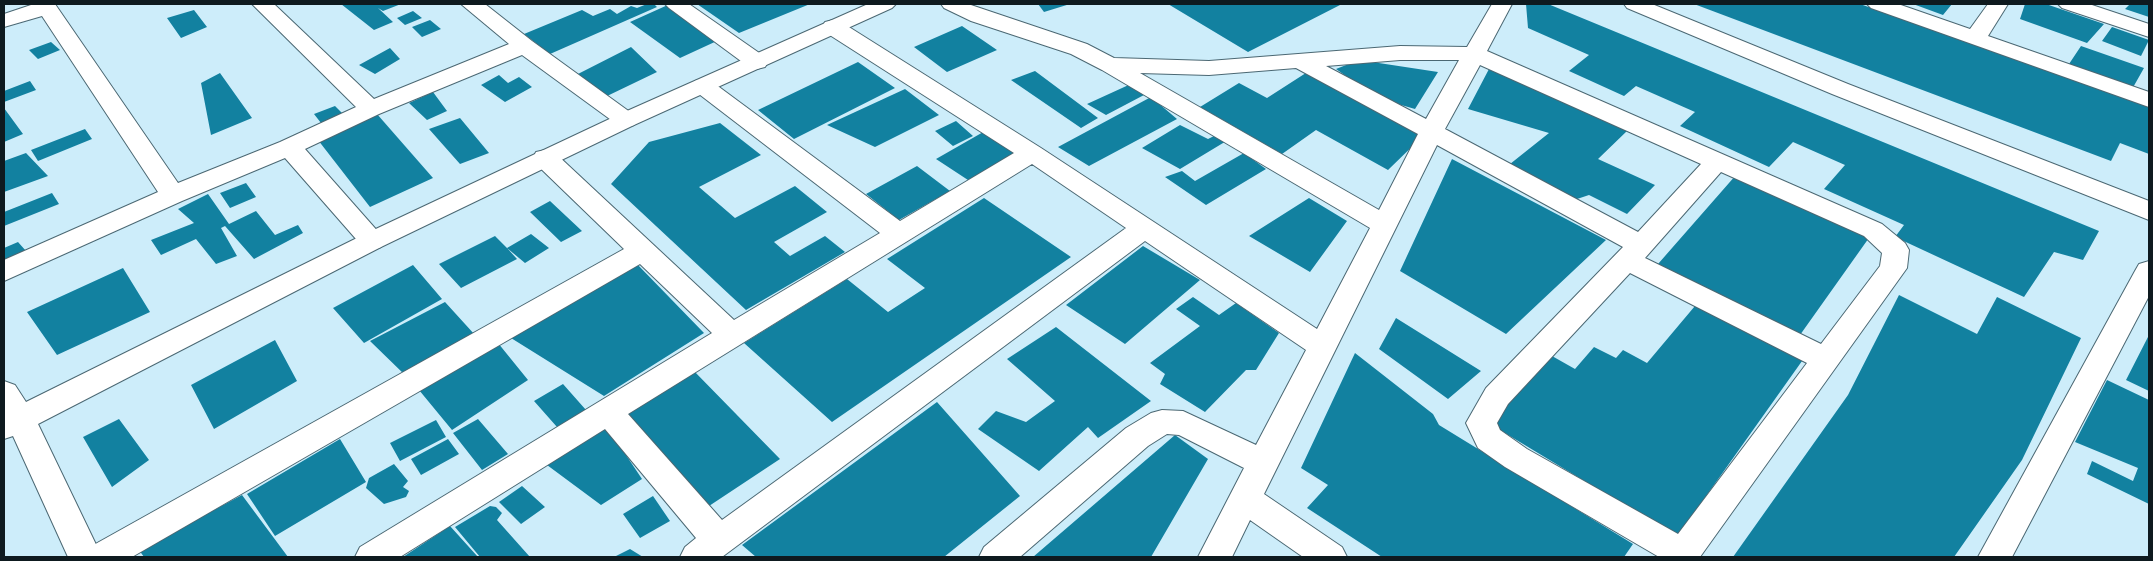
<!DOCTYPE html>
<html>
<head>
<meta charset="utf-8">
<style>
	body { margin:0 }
	#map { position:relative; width:2153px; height:561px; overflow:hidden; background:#cdedfa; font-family:"Open Sans",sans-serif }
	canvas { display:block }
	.frame { position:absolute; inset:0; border:5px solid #0e1a1f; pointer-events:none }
</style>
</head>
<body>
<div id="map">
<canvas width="2153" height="561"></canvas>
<div class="frame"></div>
</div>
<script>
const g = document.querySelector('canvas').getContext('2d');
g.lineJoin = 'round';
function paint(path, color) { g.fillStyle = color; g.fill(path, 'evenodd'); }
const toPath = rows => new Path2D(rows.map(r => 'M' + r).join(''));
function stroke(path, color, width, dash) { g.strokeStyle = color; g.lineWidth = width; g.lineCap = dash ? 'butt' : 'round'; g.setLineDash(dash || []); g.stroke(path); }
const building = toPath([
	[341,4,401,4,383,11,378,8,393,22,374,30],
	[647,4,654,4,657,7,550,54,524,34,582,10,593,16,610,9,617,14,631,6,637,8],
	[670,4,719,40,680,58,630,22],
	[697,4,810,4,739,33],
	[1038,4,1070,4,1044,12],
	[1168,4,1342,4,1248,52],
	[1526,4,1548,4,2099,231,2083,260,2054,252,2024,297,1895,237,1904,225,1824,189,1845,165,1793,142,1769,167,1680,126,1695,112,1636,86,1624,96,1569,71,1589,55,1528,28],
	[1694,4,1860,4,2149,106,2149,154,2120,143,2111,161],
	[1913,4,1952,4,1943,15],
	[2025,4,2046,4,2104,24,2087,43,2020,19],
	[2130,4,2149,5,2149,17,2125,9],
	[194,10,207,27,181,38,167,18],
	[413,11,422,18,405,25,397,18],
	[430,20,441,29,422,37,412,27],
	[962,26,997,50,947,72,914,47],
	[2112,27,2149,40,2141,56,2102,41],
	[51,42,60,50,38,59,29,50],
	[2081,46,2144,68,2131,91,2067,67],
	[631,47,657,72,605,97,574,76],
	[390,48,400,59,375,74,359,65],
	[1359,60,1438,72,1415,109,1377,98,1336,69],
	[858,62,895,88,794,139,758,110],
	[1489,69,1627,131,1598,159,1655,185,1627,214,1589,195,1568,202,1505,168,1549,133,1468,109],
	[1035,71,1098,118,1081,128,1011,80],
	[1309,71,1424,135,1388,170,1316,130,1282,154,1200,107,1239,83,1267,98],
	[220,73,252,118,211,135,201,83],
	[499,75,508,83,519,77,532,87,505,102,481,85],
	[30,81,36,90,4,102,4,91],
	[1133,83,1144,95,1106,115,1087,104],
	[905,89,939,115,875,147,827,125],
	[433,92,447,111,427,120,409,103],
	[1151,97,1177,119,1089,166,1058,147],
	[335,106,343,114,321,123,314,114],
	[4,108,23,134,4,142],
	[377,114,433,178,370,207,318,140],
	[460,118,489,153,460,164,429,129],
	[956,121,973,136,953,146,935,131],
	[720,123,761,155,699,187,735,218,795,186,827,212,774,242,790,256,825,236,845,252,746,310,611,184,649,142],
	[1180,125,1208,139,1218,134,1228,140,1180,169,1142,148],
	[85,129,92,139,38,161,31,150],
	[985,131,1017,155,968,180,936,159],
	[26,153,48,176,4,192,4,161],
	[1244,153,1266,169,1206,205,1165,177,1182,171,1195,181],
	[1452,159,1606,240,1506,334,1400,271],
	[917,166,950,191,899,220,866,194],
	[1736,175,1871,235,1800,335,1658,264],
	[246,183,256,197,230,208,220,193],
	[52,193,59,204,4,226,4,212],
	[208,194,229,224,256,211,275,235,298,225,303,233,254,259,225,226,221,228,237,256,216,264,196,239,161,255,151,240,194,223,178,209],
	[984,198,1071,257,832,422,744,343,847,279,888,312,925,288,887,259],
	[1309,198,1347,221,1310,272,1249,236],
	[550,201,582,231,561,242,530,212],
	[531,234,549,248,525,263,507,248,517,259,461,288,439,264,495,236,507,248],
	[18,242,26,251,4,262,4,248],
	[1143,246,1200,280,1125,344,1066,305],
	[636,263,704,333,604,396,511,338],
	[413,265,442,299,364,343,333,308],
	[123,268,150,312,57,355,27,312],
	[1899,295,1977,334,1997,297,2081,338,2022,460,1954,557,1733,557,1848,395],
	[1193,297,1219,315,1236,303,1279,333,1256,370,1246,370,1205,412,1160,384,1165,374,1150,363,1200,326,1176,309],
	[1700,300,1807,354,1677,537,1490,424,1552,356,1575,369,1594,347,1616,358,1623,350,1647,363],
	[445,302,475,335,406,376,370,341],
	[1396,318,1481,371,1448,399,1379,349],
	[1056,327,1151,401,1098,438,1088,427,1039,471,978,429,996,411,1026,422,1055,401,1007,359],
	[2149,335,2149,391,2126,380],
	[275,340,297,381,214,429,191,385],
	[498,343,528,380,452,430,419,390],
	[1355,353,1433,414,1439,425,1633,544,1624,557,1382,557,1307,508,1328,485,1301,468],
	[693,370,780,459,706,508,621,413],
	[2107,380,2149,400,2149,504,2087,474,2092,461,2133,481,2138,468,2075,442],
	[563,384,586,410,557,427,534,401],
	[937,402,1020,496,944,557,756,557,742,545],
	[119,419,149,460,112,487,83,437],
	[478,419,508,454,482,470,453,433],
	[436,420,446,437,400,461,390,443],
	[606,425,642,479,601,505,547,465],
	[1175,435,1208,459,1151,557,1033,557],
	[340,439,366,482,275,536,247,494],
	[448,439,459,454,421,475,411,459],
	[394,464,408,481,403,487,409,491,406,497,384,504,366,488,369,478],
	[522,486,545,507,521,524,499,502],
	[242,495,288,557,144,557,139,550],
	[653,496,670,521,640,538,623,514],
	[490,506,496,507,502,513,497,520,530,557,480,557,455,527],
	[450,526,478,557,403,557],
	[630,549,643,557,614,557]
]);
const minor = toPath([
	[34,4,55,4,178,183,280,142,356,107,252,4,274,4,374,99,509,44,461,4,485,4,532,41,634,115,638,120,634,125,626,127,618,125,522,55,379,114,305,149,381,235,385,241,381,247,372,250,363,247,285,158,182,201,4,281,4,260,158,192,42,16,4,27,4,14,34,4],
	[665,4,689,4,765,57,768,62,765,67,757,69,749,67,669,8,665,4],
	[941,4,968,4,1087,44,1114,58,1209,61,1400,46,1467,47,1492,4,1512,4,1487,51,1882,224,1905,243,1909,250,1907,268,1700,557,1659,557,1505,467,1478,448,1466,423,1486,388,1623,247,1437,145,1264,494,1342,547,1347,557,1303,557,1250,520,1232,557,1198,557,1244,468,1179,435,1167,434,1148,446,1020,557,979,557,984,547,1126,428,1151,413,1162,410,1183,411,1256,445,1306,350,1145,241,722,557,680,557,685,547,696,538,605,429,400,557,355,557,360,547,712,333,640,264,132,557,85,557,90,547,624,249,536,164,533,158,536,152,545,150,554,152,734,320,880,233,695,91,691,86,695,81,703,79,711,81,900,221,1014,153,825,32,822,27,825,22,833,20,841,22,1041,148,1317,329,1370,228,1102,70,1071,54,971,21,944,8,941,4],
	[1400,60,1459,60,1426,119,1326,66,1400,60],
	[1480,65,1701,164,1638,232,1445,129,1480,65],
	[1296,68,1418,134,1379,210,1140,73,1209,75,1296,68],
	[1032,164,1126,228,722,520,628,414,1032,164],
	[1721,172,1864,236,1882,253,1880,266,1821,344,1645,258,1721,172],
	[1630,273,1807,363,1678,534,1527,449,1500,430,1497,423,1508,404,1630,273],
	[1867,4,1898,4,1970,29,1988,4,2008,4,1988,36,2149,92,2149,107,1871,8,1867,4],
	[2058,4,2089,4,2149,24,2149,37,2062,8,2058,4],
	[2149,261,2149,296,2012,557,1978,557,2135,271,2139,264,2149,261]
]);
const tertiary = toPath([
	[868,4,896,4,892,8,634,125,381,247,38,424,102,557,68,557,13,436,4,439,4,381,15,385,26,402,363,235,618,115,868,4],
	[1624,4,1652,4,1848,84,2149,201,2149,220,1832,94,1627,8,1624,4]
]);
paint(building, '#1281a0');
stroke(minor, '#4b6873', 2);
stroke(tertiary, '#4b6873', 2);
paint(minor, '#fff');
paint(tertiary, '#fff');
</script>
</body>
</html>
